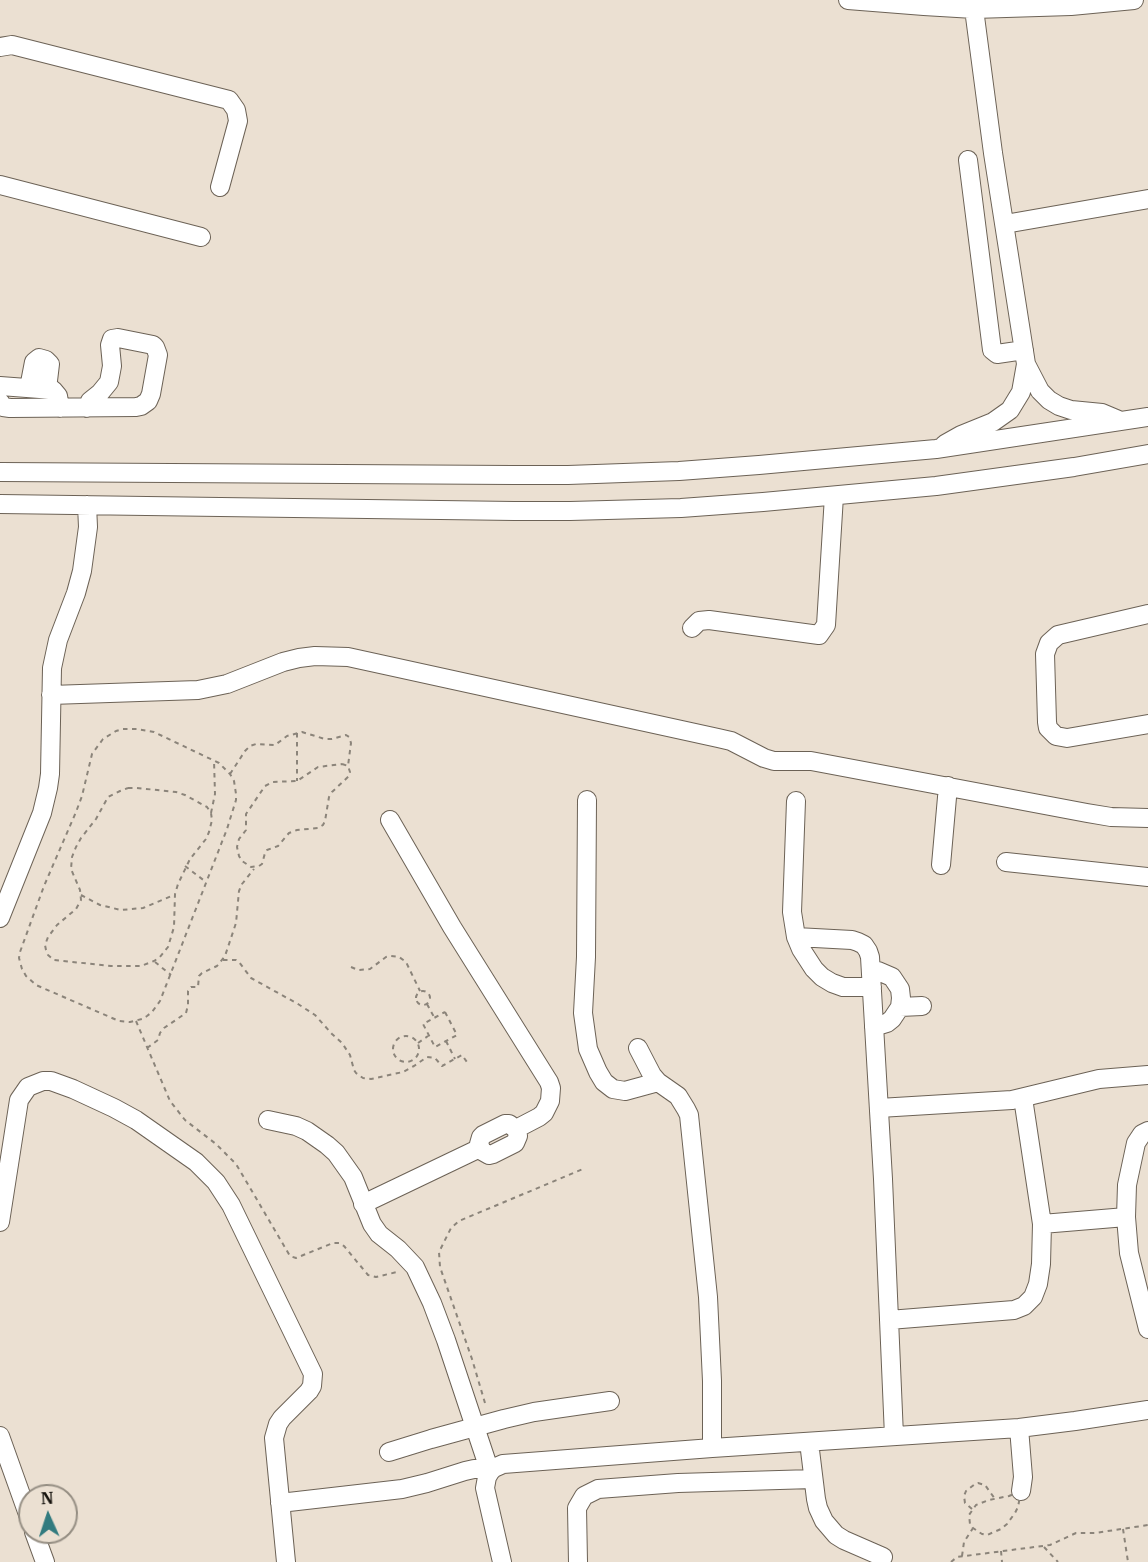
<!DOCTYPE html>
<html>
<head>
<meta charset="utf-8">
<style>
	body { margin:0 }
	#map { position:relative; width:1148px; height:1562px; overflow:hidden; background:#ebe0d2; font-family:"IBM Plex Serif",serif }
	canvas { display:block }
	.north { position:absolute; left:18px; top:1484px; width:60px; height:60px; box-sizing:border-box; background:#ebe0d2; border:2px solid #958e83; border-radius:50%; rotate:357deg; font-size:16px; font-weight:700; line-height:24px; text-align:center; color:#15120d }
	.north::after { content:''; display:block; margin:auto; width:21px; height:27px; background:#327b7f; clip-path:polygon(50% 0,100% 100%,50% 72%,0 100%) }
</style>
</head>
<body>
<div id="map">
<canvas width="1148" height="1562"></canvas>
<div class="north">N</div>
</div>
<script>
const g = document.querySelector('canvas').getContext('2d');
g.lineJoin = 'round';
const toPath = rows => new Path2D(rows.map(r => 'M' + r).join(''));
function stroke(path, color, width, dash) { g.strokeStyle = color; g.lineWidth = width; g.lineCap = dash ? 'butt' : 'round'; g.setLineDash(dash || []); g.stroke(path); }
const path = toPath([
	[123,729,137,729,154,732,219,763,230,774,234,781,236,794,236,800,227,829,160,1001,152,1012,147,1016,142,1019,130,1022,119,1021,36,985,26,976,22,969,19,958,20,952,44,886,76,812,82,796,92,754,103,739,116,731,123,729],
	[297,733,297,781],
	[342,764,348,766,350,772,349,776,332,792,329,797,325,821,323,825,318,828,297,830,289,833,278,846,267,850,265,853,262,864,259,866,251,867,242,861,239,856,237,847,239,839,246,830,246,814,265,786,273,782,297,781,318,767,342,764],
	[230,774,245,751,250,746,256,744,275,745,287,736,302,732,325,739,332,739,346,735,349,737,351,743,348,766],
	[128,788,137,788,176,792,185,795,207,807,211,813,212,820,209,832,206,839,190,859,178,884,175,894,174,927,168,947,160,957,154,961,141,966,111,966,54,960,48,955,46,950,45,945,48,937,57,925,76,909,81,900,80,890,71,869,72,857,76,847,81,838,96,819,108,797,120,791,128,788],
	[211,813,215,794,214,760],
	[185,866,206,882],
	[81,895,100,905,121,910,143,908,174,895],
	[223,960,236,960,239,962,251,978,298,1004,315,1015,332,1034,342,1043,350,1055,354,1070,356,1073,363,1078,371,1079,403,1072,414,1066,427,1057,435,1058,442,1066,462,1055,469,1065],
	[155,962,171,975],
	[351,967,358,970,370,969,386,957,391,956,399,957,406,962,420,991],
	'416 998a7 7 0 1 1 14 0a7 7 0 1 1-14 0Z',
	[427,1004,434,1017],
	[445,1012,457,1035,435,1047,423,1024,445,1012],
	[136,1021,170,1101,185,1120,216,1144,236,1164,290,1256,296,1258,333,1243,339,1243,344,1246,368,1275,376,1277,397,1272],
	'393 1049a13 13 0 1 1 26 0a13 13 0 1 1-26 0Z',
	[446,1041,455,1059],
	[418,1043,428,1036],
	[147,1048,158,1040,160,1033,164,1028,186,1013,188,1005,188,991,191,987,198,987,199,976,202,973,217,966,225,956,236,923,239,891,242,884,254,869],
	[485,1403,472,1359,440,1267,439,1252,451,1228,459,1221,583,1169],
	[1021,1491,1018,1507,1015,1513,1007,1524,1001,1529,987,1535,982,1534,973,1528,970,1524,969,1515,976,1505,989,1500,1009,1496,1021,1491],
	[972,1509,965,1503,964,1496,966,1491,975,1484,978,1483,985,1485,995,1499],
	[1123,1529,1128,1562],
	[1044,1547,1058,1562],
	[1001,1551,1002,1562],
	[962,1556,964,1542,973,1528],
	[951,1562,957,1557,1050,1545,1076,1533,1095,1533,1148,1525]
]);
const minor = toPath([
	[848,0,924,6,974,9,1071,6,1134,0],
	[0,47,12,45,229,100,236,110,238,121,220,187],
	[968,160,992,350,997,354,1024,350],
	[0,185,201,237],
	[1005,224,1148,199],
	[1026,364,1040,391,1049,400,1059,406,1071,410,1102,413,1121,421],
	[0,386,53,390,58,396,60,408],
	[29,388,34,362,39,358,46,360,50,364,47,389],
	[0,402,3,407,10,408,136,407,141,406,148,401,151,394,158,355,155,347,153,345,118,338,112,339,110,345,112,366,109,382,100,393,90,401,87,408],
	[945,444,961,435,993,422,1010,410,1021,392,1026,364,993,153,974,9],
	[0,472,513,475,568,475,679,471,759,465,936,449,1148,417],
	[0,504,514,511,570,511,681,508,763,502,936,486,1074,467,1148,454],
	[1148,614,1058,635,1049,643,1045,654,1047,722,1048,728,1056,736,1067,738,1148,724],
	[692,628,699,621,709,620,819,635,826,625,834,496],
	[51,695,198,690,227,684,283,662,299,658,315,656,348,657,718,738,731,741,764,758,774,761,811,761,827,764,1087,813,1111,817,1148,818],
	[587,800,586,957,583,1013,588,1049,598,1072,604,1082,613,1089,625,1091,658,1082],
	[796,801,792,912,796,937,801,949,814,969,822,977,832,983,843,987,872,987],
	[390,820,452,927,549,1082,551,1088,550,1101,544,1113,539,1117,516,1129],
	[1006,862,1148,877],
	[941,865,948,786],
	[0,918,42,813,48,788,50,774,52,668,58,640,76,593,82,571,88,527,87,505],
	[796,937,852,940,858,942,864,945,868,951,870,957,883,1179,894,1436],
	[871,971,878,971,892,977,900,989,901,998,900,1007,892,1019,887,1023,874,1027],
	[900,1007,922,1006],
	[638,1048,652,1075,658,1082,678,1096,686,1109,689,1115,708,1297,712,1381,712,1448],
	[879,1108,1012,1100,1099,1079,1148,1075],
	[268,1120,296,1126,307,1131,327,1145,336,1153,353,1177,372,1224,379,1234,398,1249,415,1267,432,1303,446,1340,490,1472],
	[505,1124,509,1124,516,1129,518,1136,515,1143,493,1154,489,1155,482,1151,479,1144,481,1137,483,1135,505,1124],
	[1148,1131,1142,1134,1136,1143,1127,1185,1126,1217,1129,1253,1148,1329],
	[363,1204,480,1148],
	[0,1222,19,1100,28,1087,43,1081,51,1081,73,1089,114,1108,136,1120,196,1162,216,1182,231,1205,313,1374,312,1386,309,1391,282,1418,278,1424,274,1438,286,1562],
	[1042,1224,1126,1217],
	[889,1320,1014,1310,1024,1306,1033,1297,1038,1284,1041,1264,1042,1224,1023,1098],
	[1019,1428,1023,1477,1021,1491],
	[0,1436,30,1520],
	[809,1442,816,1499,818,1508,824,1521,836,1535,844,1540,883,1557],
	[389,1452,431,1439,504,1419,534,1412,610,1401],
	[280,1503,402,1489,427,1483,465,1471,474,1469,483,1469,490,1472],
	[34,1532,45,1562],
	[502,1562,485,1488,487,1477,490,1472,494,1468,503,1464,712,1448,1019,1428,1075,1421,1148,1410],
	[578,1562,577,1508,584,1496,598,1489,678,1483,813,1479]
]);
stroke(minor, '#6c6256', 20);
stroke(path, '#8b847a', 2, [4.5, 4.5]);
stroke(minor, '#fff', 18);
</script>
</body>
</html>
